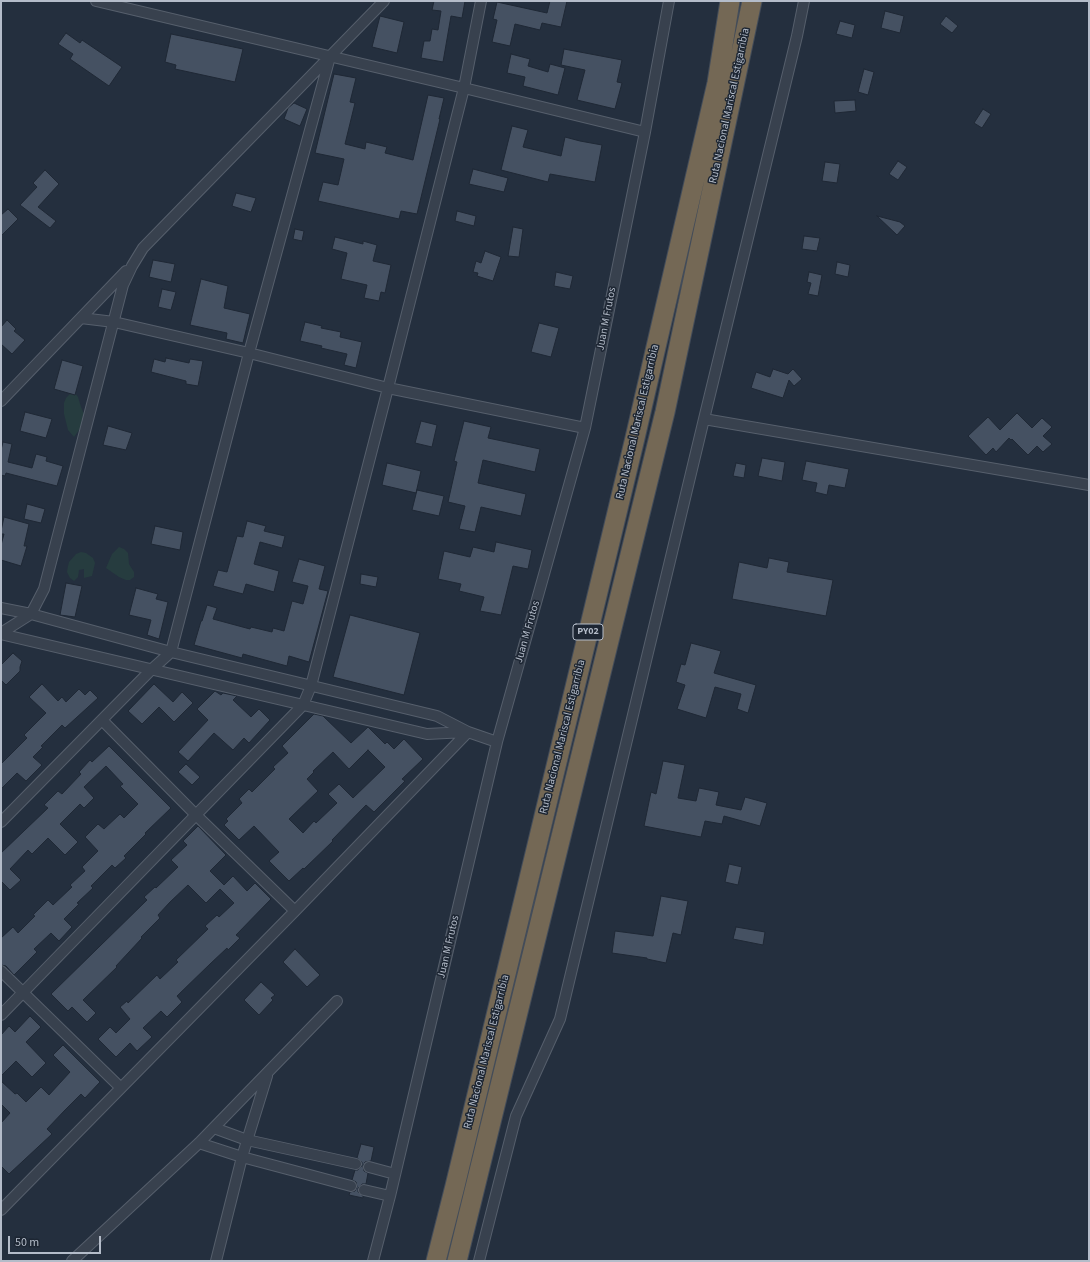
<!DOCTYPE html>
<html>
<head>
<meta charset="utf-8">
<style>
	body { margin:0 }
	#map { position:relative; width:1090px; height:1262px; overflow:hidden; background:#242f3e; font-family:"Source Sans 3",sans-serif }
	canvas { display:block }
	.frame { position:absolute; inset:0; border:2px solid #b4bcc9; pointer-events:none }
	.scale { position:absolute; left:8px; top:1236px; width:93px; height:18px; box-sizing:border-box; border:2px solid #b4bcc9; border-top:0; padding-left:5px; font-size:12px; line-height:14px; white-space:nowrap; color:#b4bcc9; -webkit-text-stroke:3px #1d2633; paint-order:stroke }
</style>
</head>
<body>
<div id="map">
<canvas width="1090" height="1262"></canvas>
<div class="frame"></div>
<div class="scale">50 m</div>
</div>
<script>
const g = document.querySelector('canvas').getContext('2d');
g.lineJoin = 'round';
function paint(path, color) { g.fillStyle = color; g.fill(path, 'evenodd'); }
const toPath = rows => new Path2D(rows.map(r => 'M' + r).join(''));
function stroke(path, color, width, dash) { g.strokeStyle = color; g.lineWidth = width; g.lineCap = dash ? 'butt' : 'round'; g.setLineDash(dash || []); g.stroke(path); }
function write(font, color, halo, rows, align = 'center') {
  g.font = font + ' "Source Sans 3",sans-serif'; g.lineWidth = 3; g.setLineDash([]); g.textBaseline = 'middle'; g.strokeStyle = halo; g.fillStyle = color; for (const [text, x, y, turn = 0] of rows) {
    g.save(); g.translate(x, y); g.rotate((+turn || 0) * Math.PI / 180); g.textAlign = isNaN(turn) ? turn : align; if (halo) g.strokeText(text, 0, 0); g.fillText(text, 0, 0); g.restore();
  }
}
const green = toPath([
	[75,393,78,397,81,407,85,416,82,426,74,437,68,430,64,414,64,403,66,398,70,394],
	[119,547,124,549,128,553,129,564,134,572,134,577,130,580,126,580,119,577,106,568,112,554],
	[81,552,86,553,93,558,95,563,92,576,84,578,84,569,79,570,78,577,74,581,70,578,67,572,68,566,69,562,76,554]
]);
const building = toPath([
	[434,1,465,1,462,18,451,16,443,62,421,58,424,41,430,41,432,29,438,30,441,11,432,10,434,1],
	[550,1,567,1,561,27,542,23,540,30,515,24,510,46,492,42,497,20,493,19,497,2,547,13,550,1],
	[885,11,904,16,900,33,881,28,885,11],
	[380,16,404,22,397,53,372,47,380,16],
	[946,16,958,26,952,33,940,24,946,16],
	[840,21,855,25,852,38,836,34,840,21],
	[66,33,80,43,82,40,122,67,109,86,70,59,73,54,58,44,66,33],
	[171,34,243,49,235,82,175,69,176,65,165,62,171,34],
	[564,49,622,60,617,82,622,83,615,109,577,100,585,70,561,65,564,49],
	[511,54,530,59,528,66,548,72,550,64,565,68,558,95,523,86,525,77,507,73,511,54],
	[864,69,874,72,868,95,858,92,864,69],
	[334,74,356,78,350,102,355,103,345,144,365,149,366,142,387,147,385,153,413,160,428,95,444,98,439,119,440,119,417,214,401,211,399,219,318,201,323,182,338,185,344,159,315,153,334,74],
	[855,100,856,111,835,113,834,101,855,100],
	[294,103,307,109,300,126,284,119,288,108,294,103],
	[983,109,991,114,982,128,974,123,983,109],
	[512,126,528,130,523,147,561,156,565,137,580,141,602,145,595,182,550,174,548,182,501,170,512,126],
	[898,161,907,167,898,180,889,174,898,161],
	[825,162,840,164,837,183,822,181,825,162],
	[473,169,508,178,504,192,469,184,473,169],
	[45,170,59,184,38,207,56,221,50,228,20,205,37,187,33,183,45,170],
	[236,193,256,198,251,212,232,206,236,193],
	[8,209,18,219,1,236,1,215,8,209],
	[457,211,476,216,474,226,455,221,457,211],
	[877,216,900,222,905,226,897,235,877,216],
	[513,227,523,229,519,257,508,256,513,227],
	[295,229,304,231,302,241,293,239,295,229],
	[804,236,820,238,817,251,802,249,804,236],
	[335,237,363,244,363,241,377,245,373,261,391,265,385,293,381,292,379,301,364,298,367,285,341,279,347,253,332,249,335,237],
	[485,251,501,257,493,281,477,276,478,273,473,272,476,261,481,263,485,251],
	[153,260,175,264,171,282,149,277,153,260],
	[837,262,850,265,848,277,835,274,837,262],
	[556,272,573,276,570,289,554,286,556,272],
	[809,272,822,275,818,296,808,294,811,283,807,282,809,272],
	[201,279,228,286,224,308,250,314,243,343,226,339,227,333,190,325,201,279],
	[162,289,176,292,171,310,158,307,162,289],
	[7,320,16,329,14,331,25,340,12,354,1,344,1,327,7,320],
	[305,322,322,326,321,328,341,332,340,337,362,342,356,368,344,365,347,354,321,348,322,346,300,341,305,322],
	[539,323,559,328,551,357,531,352,539,323],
	[166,358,189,363,190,359,203,361,198,386,186,384,186,381,151,372,154,359,165,362,166,358],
	[62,360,83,366,75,395,54,389,62,360],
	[773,369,788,374,793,369,802,379,794,386,789,380,783,398,751,388,756,372,770,377,773,369],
	[25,412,52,419,46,438,20,431,25,412],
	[1017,413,1032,428,1042,418,1052,427,1043,436,1052,444,1043,452,1037,446,1028,455,1012,439,1011,440,1009,438,996,452,993,448,986,455,968,436,988,417,1000,430,1017,413],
	[421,421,437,425,432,447,415,443,421,421],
	[464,421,491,427,488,438,540,449,535,472,483,460,478,483,526,494,521,516,481,507,475,532,459,529,465,506,448,502,457,462,454,461,464,421],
	[108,426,132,433,126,450,103,445,108,426],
	[3,442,12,444,8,462,32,468,36,454,47,457,46,461,63,466,57,486,6,473,5,476,1,475,1,450,3,442],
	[762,458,785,462,782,481,758,476,762,458],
	[806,461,849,469,845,488,829,485,827,495,815,492,817,483,802,480,806,461],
	[387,463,421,471,416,493,382,485,387,463],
	[736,463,746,465,744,478,733,476,736,463],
	[417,490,444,496,439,516,412,510,417,490],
	[27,504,45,509,41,523,24,519,27,504],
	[4,517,29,524,24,546,27,546,21,566,1,560,1,545,4,534,1,534,1,531,4,517],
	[247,521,266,526,264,531,285,536,282,548,260,542,254,564,279,571,274,592,246,584,243,594,213,586,218,570,227,572,237,536,243,537,247,521],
	[155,526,183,532,180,550,151,544,155,526],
	[496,542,532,550,528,569,513,566,501,615,480,611,484,597,459,591,461,584,438,579,444,551,470,557,473,547,494,552,496,542],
	[769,558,789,562,787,572,833,580,826,616,732,599,739,562,767,568,769,558],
	[299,559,325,566,319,589,328,591,309,662,289,656,287,666,243,654,242,658,194,645,201,621,202,621,207,605,217,608,213,619,250,629,251,627,272,632,273,628,284,631,292,601,303,604,308,586,292,582,299,559],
	[361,574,378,577,376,587,360,584,361,574],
	[66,583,82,586,75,617,60,615,66,583],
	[136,588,158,594,156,599,168,602,159,639,147,635,151,620,129,615,136,588],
	[350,615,420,633,404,695,333,677,350,615],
	[691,643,721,651,714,673,756,685,748,713,737,709,741,694,715,687,706,718,677,709,685,685,676,682,681,664,685,665,691,643],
	[13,653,22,661,20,667,20,671,6,685,1,680,1,665,13,653],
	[42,684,58,701,62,697,66,702,79,689,85,695,90,690,98,698,65,728,62,725,41,746,43,747,33,757,42,765,26,781,17,773,1,789,1,764,27,738,24,735,46,713,29,697,42,684],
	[154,684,173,702,182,692,193,703,174,722,159,707,142,724,128,711,154,684],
	[215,691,221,695,223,693,237,696,233,700,251,717,259,709,270,720,249,743,244,738,233,750,214,733,188,761,178,752,208,720,197,709,215,691],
	[314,714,323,716,351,743,368,727,385,744,387,742,394,749,404,739,423,759,402,779,405,781,374,812,366,805,332,840,333,841,304,869,303,868,289,881,269,861,279,852,254,826,239,840,224,825,228,821,226,819,242,803,239,799,249,789,252,792,275,769,273,767,288,753,282,746,314,714],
	[368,750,385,767,353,798,339,784,328,794,337,803,316,823,314,821,303,833,289,819,318,791,307,779,314,772,313,771,333,752,349,769,368,750],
	[109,746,171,808,145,833,146,834,124,856,126,858,115,868,112,865,91,886,93,888,77,903,79,904,64,919,72,927,59,941,51,933,34,949,37,952,14,975,6,966,1,965,1,938,13,927,18,933,35,916,33,915,48,900,53,905,72,887,70,885,85,871,82,867,98,851,85,837,98,824,104,829,120,814,124,818,138,804,120,786,123,784,106,766,84,787,94,798,84,808,80,804,60,824,78,842,65,855,48,838,32,854,28,850,10,869,21,880,10,890,1,881,1,853,48,808,44,805,58,791,62,794,81,774,79,772,90,760,92,762,109,746],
	[663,761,685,765,678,798,696,801,699,788,719,792,716,805,741,810,745,797,767,803,760,826,724,816,722,824,705,821,701,837,644,826,651,792,656,794,663,761],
	[186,764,200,777,192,785,178,772,186,764],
	[198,826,226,855,210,871,224,885,233,876,247,891,255,883,271,899,236,935,240,938,228,950,227,948,210,964,177,996,182,1002,167,1017,161,1011,143,1028,152,1037,137,1051,130,1043,116,1057,98,1039,110,1027,116,1033,130,1019,120,1007,127,1001,128,1003,157,975,160,979,178,962,176,960,208,929,205,926,217,915,219,917,234,903,220,889,206,903,188,885,170,902,158,915,160,918,141,937,142,938,116,966,117,967,83,1000,96,1013,87,1022,72,1007,68,1011,51,994,147,900,144,897,155,887,156,888,178,867,171,860,187,845,183,841,198,826],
	[729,864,742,867,738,885,725,882,729,864],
	[661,896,688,901,681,935,673,933,666,963,647,959,647,958,612,953,615,931,653,936,661,896],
	[736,927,765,932,763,945,733,939,736,927],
	[295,949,320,975,307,987,283,962,295,949],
	[261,982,275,995,271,998,273,1000,259,1015,244,1000,261,982],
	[30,1016,41,1027,26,1042,46,1063,32,1077,16,1061,1,1076,1,1035,9,1026,15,1032,30,1016],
	[63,1045,100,1082,85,1098,81,1094,65,1110,47,1129,52,1134,9,1174,1,1166,1,1123,10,1113,1,1104,1,1081,15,1094,17,1093,26,1102,41,1087,49,1095,70,1072,53,1055,63,1045],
	[361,1144,374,1147,371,1161,365,1162,363,1166,364,1171,368,1173,366,1184,362,1184,358,1188,358,1192,363,1196,363,1198,349,1195,350,1192,355,1191,357,1187,356,1182,352,1180,355,1170,358,1170,362,1166,362,1162,357,1158,361,1144]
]);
const street = toPath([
	[96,1,464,88,645,132],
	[81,318,114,322,249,353,388,388,585,428],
	[1,401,126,271],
	[704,419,1089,485],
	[1,608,31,614,171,652,437,716,468,732,497,742],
	[1,633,31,614,44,589,123,285,132,266,143,248,384,1],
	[1,634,427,734,466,732],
	[102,720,196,815,295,911],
	[1,822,151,670,171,652,249,353,330,57],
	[1,971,121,1088],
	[1,1015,303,705,311,686,388,388,464,88,481,1],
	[214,1128,247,1140,356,1164],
	[199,1143,242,1157,351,1186],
	[369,1167,395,1174],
	[364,1190,390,1196],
	[1,1210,295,911,468,732],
	[72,1261,199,1143,337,1001],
	[216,1261,242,1157,267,1076],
	[373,1261,390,1196,497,742,585,428,645,132,669,1],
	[479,1261,516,1116,560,1019,704,419,797,36,804,1]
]);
const highway = toPath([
	[436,1261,455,1186,635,438,717,83,730,1],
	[457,1261,665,412,752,1]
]);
const shields = [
	[588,632,30]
];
const shieldNames = [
	["PY02",588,632]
];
const streetNames = [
	["Ruta Nacional Mariscal Estigarribia",730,106,-78],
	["Juan M Frutos",607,319,-79],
	["Ruta Nacional Mariscal Estigarribia",638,422,-77],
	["Juan M Frutos",528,632,-74],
	["Ruta Nacional Mariscal Estigarribia",563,737,-76],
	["Juan M Frutos",449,947,-77],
	["Ruta Nacional Mariscal Estigarribia",487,1052,-76]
];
paint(green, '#263c3f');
paint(building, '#455162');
stroke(building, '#1f2835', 1);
stroke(street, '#565f6c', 12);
stroke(highway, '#434c59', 21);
stroke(street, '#38414e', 10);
stroke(highway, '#746855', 19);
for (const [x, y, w] of shields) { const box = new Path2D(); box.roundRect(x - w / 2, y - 8, w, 16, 3); g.fillStyle = '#1d2633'; g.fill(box); stroke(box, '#b4bcc9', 1); }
write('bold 10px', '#b4bcc9', null, shieldNames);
write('11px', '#b4bcc9', '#1d2633', streetNames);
</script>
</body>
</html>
